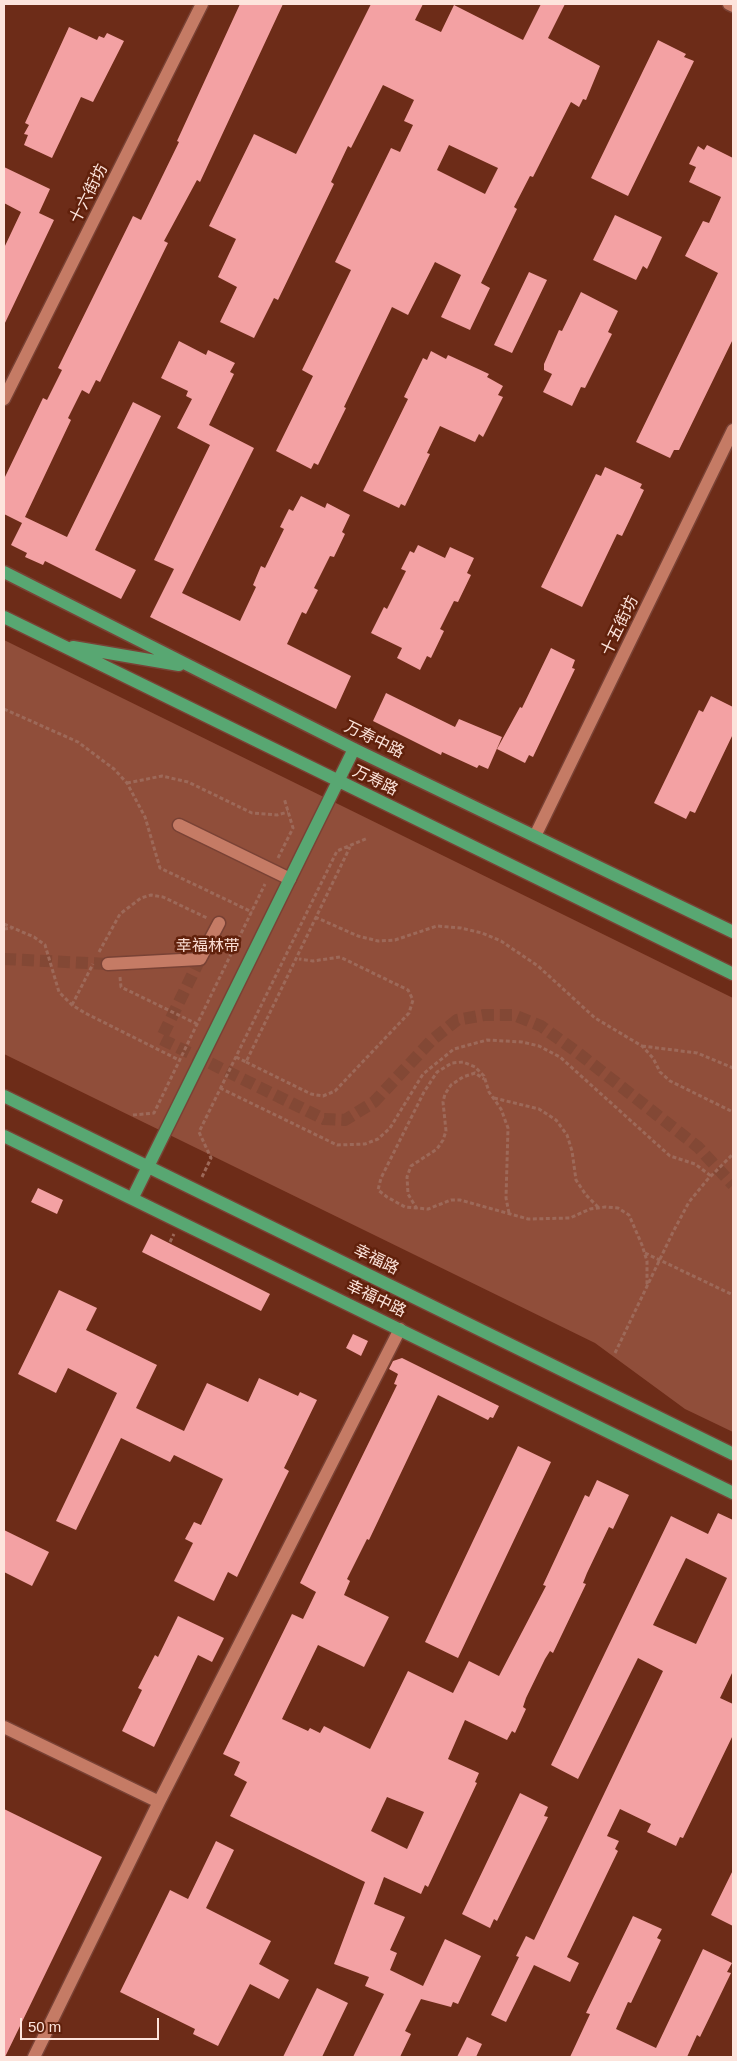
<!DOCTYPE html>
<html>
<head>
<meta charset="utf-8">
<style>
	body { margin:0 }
	#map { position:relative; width:737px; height:2061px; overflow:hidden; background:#6d2c18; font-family:Arial,sans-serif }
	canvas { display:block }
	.frame { position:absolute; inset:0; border:5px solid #fde4dc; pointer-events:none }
	.scale { position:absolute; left:20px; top:2018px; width:139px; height:22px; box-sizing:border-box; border:2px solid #fde4dc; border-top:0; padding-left:6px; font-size:15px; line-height:18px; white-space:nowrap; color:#fde4dc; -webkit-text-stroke:4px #61210c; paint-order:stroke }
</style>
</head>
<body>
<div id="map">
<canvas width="737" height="2061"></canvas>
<div class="frame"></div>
<div class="scale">50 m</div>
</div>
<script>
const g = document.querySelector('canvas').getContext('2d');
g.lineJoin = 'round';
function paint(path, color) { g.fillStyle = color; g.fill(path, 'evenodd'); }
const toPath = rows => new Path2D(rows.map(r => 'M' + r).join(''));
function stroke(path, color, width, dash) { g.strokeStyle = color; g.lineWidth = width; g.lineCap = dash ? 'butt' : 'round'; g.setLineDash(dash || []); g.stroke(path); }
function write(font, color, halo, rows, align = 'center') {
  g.font = font + ' Arial,"Noto Sans SC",sans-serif'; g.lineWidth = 5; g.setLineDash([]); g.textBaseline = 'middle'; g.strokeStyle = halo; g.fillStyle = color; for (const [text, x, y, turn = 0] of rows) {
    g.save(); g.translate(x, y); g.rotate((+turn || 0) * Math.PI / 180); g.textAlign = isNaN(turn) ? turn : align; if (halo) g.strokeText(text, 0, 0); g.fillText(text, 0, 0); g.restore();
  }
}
const green = toPath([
	[4,640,733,998,733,1432,685,1409,595,1343,4,1054]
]);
const building = toPath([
	[240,4,283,4,200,182,197,180,164,241,168,243,100,382,96,380,89,394,82,390,68,418,71,420,25,517,67,537,133,402,161,416,95,550,136,570,121,599,45,561,43,565,25,557,27,553,11,545,22,523,4,514,4,479,43,398,47,400,62,370,58,368,133,216,141,220,179,142,177,141],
	[371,4,423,4,415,20,441,32,454,5,523,40,541,4,565,4,548,38,600,66,586,100,583,99,579,107,571,102,533,177,530,176,514,207,517,209,481,283,490,288,470,330,441,317,461,275,435,262,408,315,392,307,344,407,346,408,318,465,314,463,311,469,276,451,313,376,302,370,351,270,335,262,391,148,400,152,413,125,404,121,414,100,383,85,351,148,348,146,331,182,334,184,278,300,274,298,254,338,220,322,237,287,218,277,236,239,209,226,254,134,296,154],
	[449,145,498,168,485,194,437,170],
	[69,27,97,40,99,36,104,38,107,33,124,41,93,102,81,97,52,158,24,145,28,135,24,134,29,125,25,123],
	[658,40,686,54,684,57,694,61,628,196,591,178],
	[707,145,733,158,733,339,679,450,674,450,670,458,636,442,718,273,685,256,703,221,709,223,721,197,689,182,696,167,689,164,698,146,704,150],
	[4,167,50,189,39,213,54,220,4,325,4,248,21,212,4,203],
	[615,215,662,237,647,269,643,266,636,280,593,260],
	[529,272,547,280,512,353,494,345],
	[581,292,618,311,608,332,612,334,585,388,581,387,572,406,543,392,552,374,544,370,544,364,559,330,562,331],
	[179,341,206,355,208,350,235,363,230,372,234,374,209,425,254,448,182,593,240,621,256,587,253,585,261,566,265,568,284,529,280,527,289,509,293,511,301,496,325,508,327,503,350,515,342,532,345,534,334,557,330,556,314,588,318,590,306,614,302,612,287,644,351,676,336,709,150,617,174,569,154,560,210,445,177,428,192,399,186,396,188,391,161,378],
	[431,351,446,359,448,355,489,374,487,377,503,386,498,395,503,397,483,437,479,434,475,442,440,426,427,453,430,454,405,506,401,504,399,508,363,491,408,399,404,397,423,358,427,360],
	[605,467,642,484,640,488,644,490,622,536,617,534,582,607,541,587,596,474,601,476],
	[418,545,445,558,450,547,474,558,467,573,471,575,458,602,454,601,440,629,444,631,431,658,427,656,420,670,397,658,402,648,371,633,384,607,387,609,406,571,401,569,410,551,414,553],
	[551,648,575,660,572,668,575,669,533,757,529,755,525,763,497,749,520,707,522,708],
	[386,693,455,727,459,719,502,737,488,769,479,765,477,768,442,752,441,755,373,721],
	[711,696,733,707,733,734,695,813,690,811,686,819,654,803,699,710,703,712],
	[38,1188,63,1200,57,1214,31,1202],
	[151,1234,270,1294,261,1311,142,1252],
	[59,1290,97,1308,86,1330,157,1365,136,1408,184,1431,207,1383,248,1402,259,1378,298,1396,300,1392,317,1400,284,1468,289,1471,285,1479,237,1577,228,1572,214,1601,174,1581,193,1543,185,1539,194,1522,201,1525,223,1479,174,1455,170,1462,121,1438,76,1530,56,1521,117,1393,68,1368,56,1393,18,1374],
	[353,1334,368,1341,361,1356,346,1348],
	[402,1358,499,1406,493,1418,490,1417,488,1420,438,1395,369,1540,367,1539,347,1579,350,1581,344,1595,389,1617,364,1667,318,1645,282,1719,308,1731,310,1728,320,1733,324,1726,370,1749,408,1671,453,1693,469,1661,499,1676,546,1586,543,1585,585,1495,589,1497,597,1480,629,1495,613,1529,609,1527,587,1573,583,1583,586,1584,553,1653,550,1651,545,1659,526,1698,523,1707,526,1709,515,1733,512,1731,507,1740,465,1720,448,1759,479,1773,475,1782,477,1783,428,1887,425,1885,421,1894,384,1877,374,1904,405,1917,390,1950,397,1953,390,1970,423,1986,445,1939,481,1956,458,2004,453,2002,451,2007,421,1999,405,2031,411,2034,400,2057,353,2057,384,1994,365,1986,369,1977,334,1964,365,1882,230,1816,247,1782,234,1775,240,1762,223,1754,292,1614,303,1619,316,1592,300,1583,397,1385,394,1384,398,1374,389,1369,393,1361],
	[387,1797,424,1812,407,1849,371,1831],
	[518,1446,551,1462,458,1658,425,1642],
	[718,1513,733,1520,733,1671,720,1698,733,1704,733,1735,683,1838,680,1837,676,1846,647,1832,651,1824,620,1809,607,1836,619,1841,615,1849,618,1851,567,1957,579,1963,570,1982,534,1965,506,2022,491,2015,519,1957,516,1956,526,1936,534,1940,663,1671,638,1658,578,1779,551,1765,671,1516,708,1534],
	[686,1558,727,1578,696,1644,653,1625],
	[4,1530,49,1552,32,1586,4,1572],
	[178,1616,224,1638,212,1662,198,1655,154,1747,122,1731,142,1690,138,1688,155,1655,158,1657],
	[520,1793,548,1807,544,1816,548,1817,497,1921,494,1919,490,1928,462,1914],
	[4,1809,102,1857,5,2057,4,2057],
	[216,1841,234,1850,206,1908,271,1941,259,1964,289,1980,279,1999,250,1984,218,2046,193,2034,195,2029,120,1992,170,1890,188,1899],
	[733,1870,733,1926,711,1915],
	[633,1916,662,1929,657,1938,661,1940,631,2003,628,2002,616,2029,656,2048,703,1949,732,1963,727,1972,731,1973,700,2037,697,2035,687,2057,570,2057,590,2014,586,2013],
	[317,1988,348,2003,322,2057,283,2057],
	[467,2037,482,2044,476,2057,457,2057]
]);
const minorTunnel = toPath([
	[4,959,108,964],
	[200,959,161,1039,324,1119,345,1120,374,1102,432,1040,457,1020,484,1015,514,1015,541,1026,577,1052,698,1147,733,1185]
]);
const path = toPath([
	[4,709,78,742,114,769,127,783,145,817,160,868,252,912],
	[127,783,162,776,188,782,252,813,277,815,288,812],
	[278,858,293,828,284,798],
	[315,917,358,936,378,941,395,940,437,926,461,928,482,933,501,941,538,966,595,1018,642,1046,653,1058,660,1072,670,1081,733,1112],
	[4,924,34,937,45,945,59,992,72,1005,85,1013,179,1060],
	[4,929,12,928],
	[99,952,120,914,141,898,151,895,163,897,207,918],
	[120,977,121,987,197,1024],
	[72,1005,93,964],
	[642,1046,697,1053,733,1068],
	[236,1057,246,1062,350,847],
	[246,1062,311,1094,323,1096,335,1091,409,1013,413,1000,408,990,340,957,313,961,299,959],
	[220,1088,337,1145,365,1144,378,1139,390,1128,423,1074,454,1049,487,1040,522,1042,539,1046,560,1057,670,1156,695,1164,711,1176],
	[494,1098,539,1109,556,1120,567,1135,572,1151,576,1180,586,1195,599,1208],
	[133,1115,154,1113,265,884],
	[202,1177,211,1158,199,1132,337,851,368,838],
	[417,1209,408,1194,407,1177,411,1166,437,1149,443,1140,446,1131,443,1102,445,1094,451,1085,463,1077,475,1073,484,1079],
	[509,1213,506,1198,508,1128,501,1109,489,1092,484,1076,475,1067,463,1062,452,1063,437,1072,424,1092,381,1178,378,1190,387,1197,405,1207,428,1209,451,1200,460,1200,528,1219,570,1218,590,1209,605,1207,618,1208,629,1215,642,1245,647,1261,647,1286],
	[170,1242,174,1234],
	[645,1253,733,1295],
	[615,1353,673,1232,689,1202,707,1180,733,1154]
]);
const minor = toPath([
	[729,4,733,6],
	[4,399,202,4],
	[179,825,290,879],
	[535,836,733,430],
	[108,964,200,959,219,923],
	[4,1727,159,1802],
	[34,2057,159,1802,400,1329]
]);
const major = toPath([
	[4,572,354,749,733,932],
	[4,617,733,974],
	[73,647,179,665],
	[4,1096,733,1454],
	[4,1136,733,1493],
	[133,1197,354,749]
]);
const streetNames = [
	["十六街坊",89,194,-63],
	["十五街坊",620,626,-64],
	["万寿中路",374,740,26],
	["万寿路",375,781,26],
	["幸福路",376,1260,26],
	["幸福中路",376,1299,26]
];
const parkNames = [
	["幸福林带",208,947]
];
paint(green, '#904e3a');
paint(building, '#f3a1a3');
stroke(minorTunnel, '#834835', 12, [12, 6]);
stroke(minor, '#794235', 15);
stroke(major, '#794235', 15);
stroke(path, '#9d6959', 3, [4, 2.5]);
stroke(minor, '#c57b65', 12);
stroke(major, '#58a772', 12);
write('16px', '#fde4dc', '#61210c', streetNames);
write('16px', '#fadcd3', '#61210c', parkNames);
</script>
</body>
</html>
